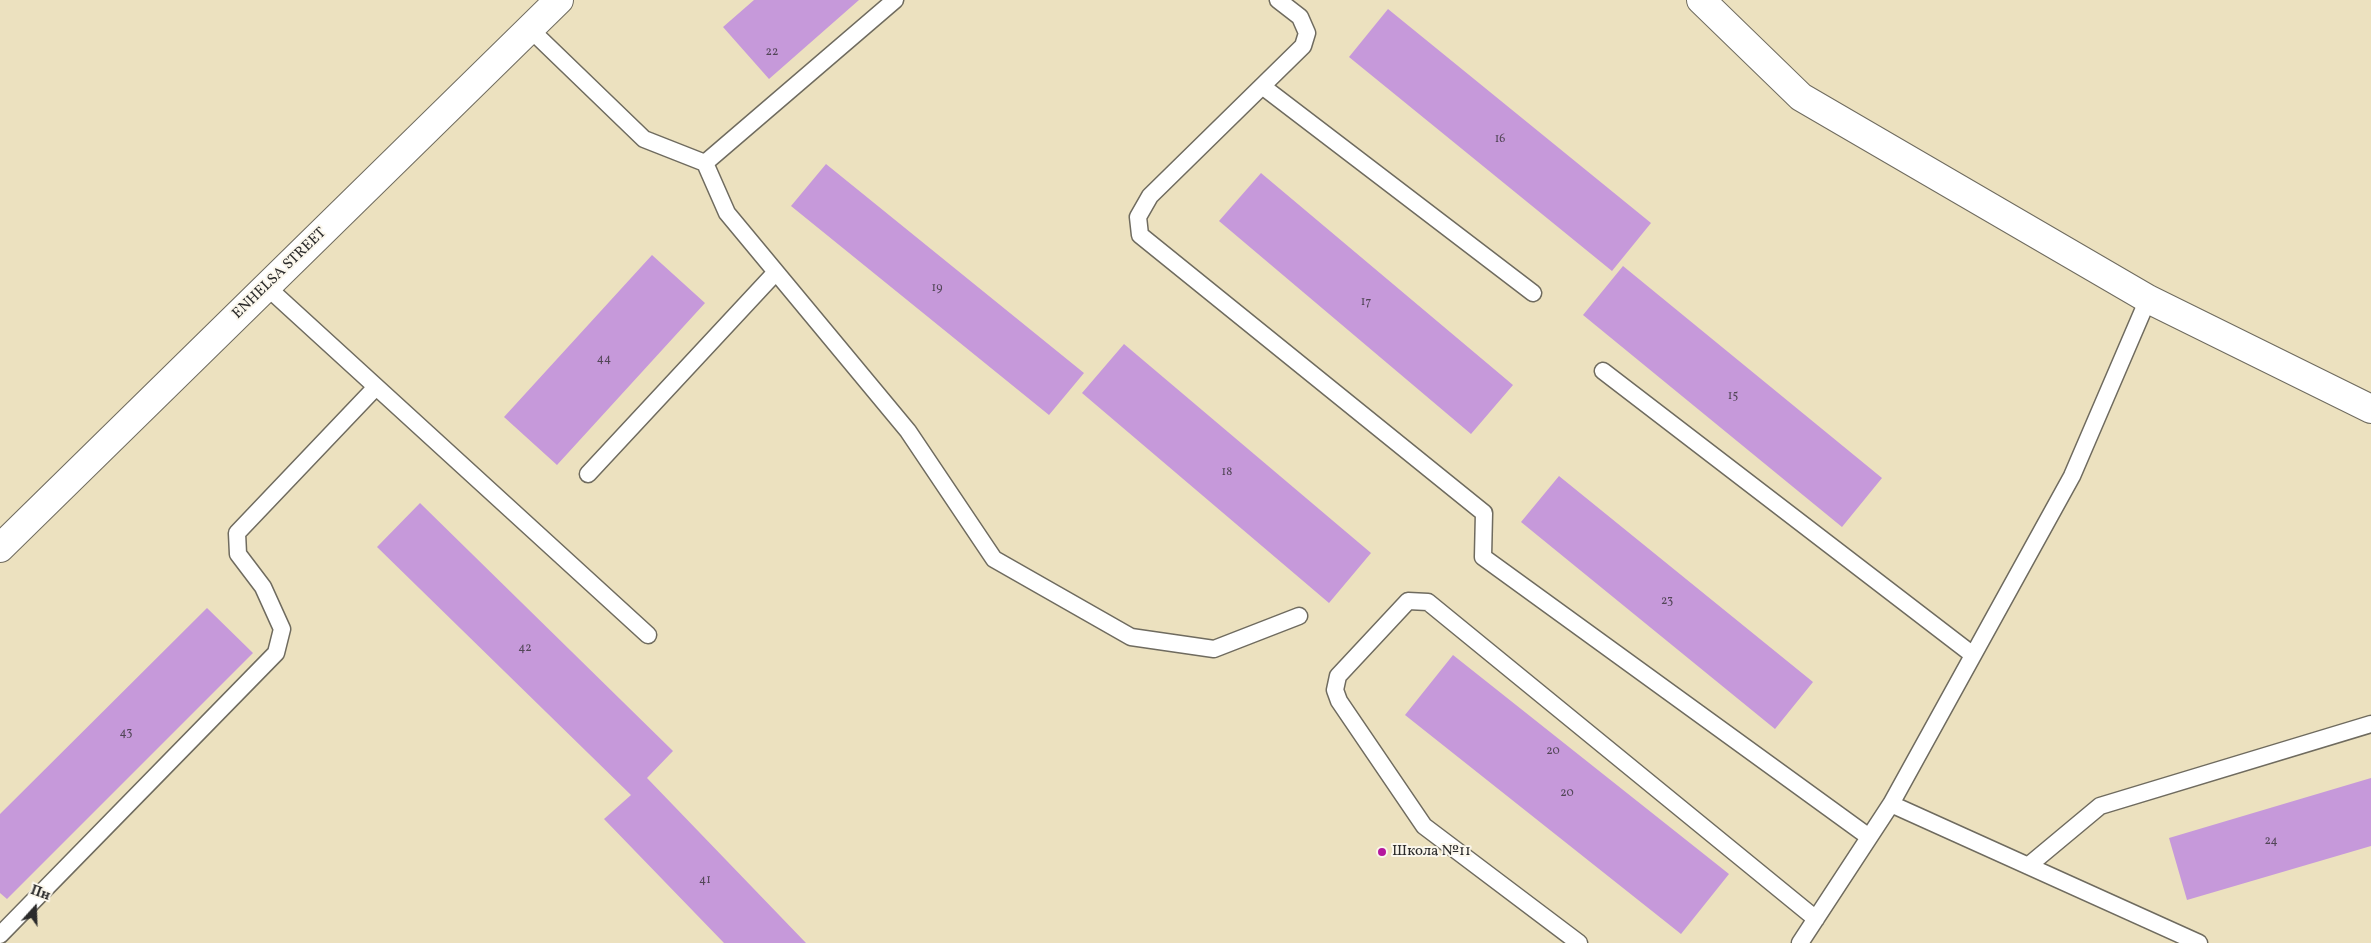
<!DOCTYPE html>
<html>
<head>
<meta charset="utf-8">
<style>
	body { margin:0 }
	#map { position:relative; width:2371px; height:943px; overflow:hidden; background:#ece1bf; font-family:Vollkorn,serif }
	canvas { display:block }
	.north { position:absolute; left:10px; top:883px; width:50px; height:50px; -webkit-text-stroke:4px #fbf7ec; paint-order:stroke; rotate:20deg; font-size:14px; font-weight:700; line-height:20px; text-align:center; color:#2b2b2b }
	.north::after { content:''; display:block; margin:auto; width:18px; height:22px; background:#2b2b2b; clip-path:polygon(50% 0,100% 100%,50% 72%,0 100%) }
</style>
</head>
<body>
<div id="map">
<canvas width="2371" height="943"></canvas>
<div class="north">Пн</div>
</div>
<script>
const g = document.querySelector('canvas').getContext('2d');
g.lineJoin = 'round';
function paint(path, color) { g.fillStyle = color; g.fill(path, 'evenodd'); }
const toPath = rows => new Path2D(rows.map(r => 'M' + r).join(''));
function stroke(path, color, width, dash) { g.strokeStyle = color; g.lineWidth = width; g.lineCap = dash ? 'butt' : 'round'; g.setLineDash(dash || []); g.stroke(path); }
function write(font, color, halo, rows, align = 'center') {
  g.font = font + ' Vollkorn,serif'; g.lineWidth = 4; g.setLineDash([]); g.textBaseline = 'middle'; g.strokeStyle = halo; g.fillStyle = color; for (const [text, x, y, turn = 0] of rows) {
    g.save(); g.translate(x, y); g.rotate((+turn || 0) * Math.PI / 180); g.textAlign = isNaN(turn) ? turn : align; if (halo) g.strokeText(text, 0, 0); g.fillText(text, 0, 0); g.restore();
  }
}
const building = toPath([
	[754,0,859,0,769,79,723,27],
	[1388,9,1651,223,1612,271,1349,57],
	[826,164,1084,373,1049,415,791,206],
	[1261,173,1513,385,1471,434,1219,221],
	[652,255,705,303,557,465,504,417],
	[1623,266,1882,478,1842,527,1583,315],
	[1124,344,1371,553,1329,603,1082,393],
	[1559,476,1813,682,1775,729,1521,522],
	[420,503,673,751,647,778,806,943,724,943,604,819,631,795,377,547],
	[207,608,253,653,7,899,0,893,0,814],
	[1453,655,1729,874,1681,934,1405,715],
	[2371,778,2371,846,2187,900,2169,838]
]);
const service = toPath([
	[1278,0,1300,17,1307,33,1303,46,1150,196,1138,217,1140,235,1484,513,1483,557,1869,837],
	[530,29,644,139,705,163,727,213,908,431,994,559,1131,637,1214,649,1299,616],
	[1262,86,1533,293],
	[705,163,895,0],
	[267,287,648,635],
	[1603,371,1973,655],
	[588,474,776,272],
	[1891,804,2199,943],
	[2028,866,2100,806,2371,724],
	[0,935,276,653,282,629,263,587,238,554,237,533,376,387],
	[1579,943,1424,826,1339,701,1335,690,1338,676,1408,601,1428,602,1816,919],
	[1800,943,1891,804,2072,476,2148,299]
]);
const minor = toPath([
	[1701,0,1801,97,2148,299,2371,409]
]);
const tertiary = toPath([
	[0,548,559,0]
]);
const markers = [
	[1382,852,5,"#b5179e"]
];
const numberNames = [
	["22",772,53],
	["16",1500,140],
	["19",937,289],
	["17",1366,303],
	["44",604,360],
	["15",1733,397],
	["18",1227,473],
	["23",1667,602],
	["42",525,649],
	["43",126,734],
	["20",1553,752],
	["20",1567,794],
	["24",2271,842],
	["41",705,881]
];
const streetNames = [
	["ENHELSA STREET",280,274,-44]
];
const poiNames = [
	["Школа №11",1392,852]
];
paint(building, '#c699da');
stroke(service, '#6f6b5f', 19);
stroke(minor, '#6f6b5f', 30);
stroke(tertiary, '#6f6b5f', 30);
stroke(service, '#fff', 16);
stroke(minor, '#fff', 28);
stroke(tertiary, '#fff', 28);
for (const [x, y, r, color] of markers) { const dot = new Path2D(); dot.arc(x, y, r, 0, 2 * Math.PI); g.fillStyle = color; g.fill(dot); stroke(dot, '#fbf7ec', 2); }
write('12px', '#524657', null, numberNames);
write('15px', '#2b2b2b', '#fbf7ec', streetNames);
write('15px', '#2b2b2b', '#fbf7ec', poiNames, 'left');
</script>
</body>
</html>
